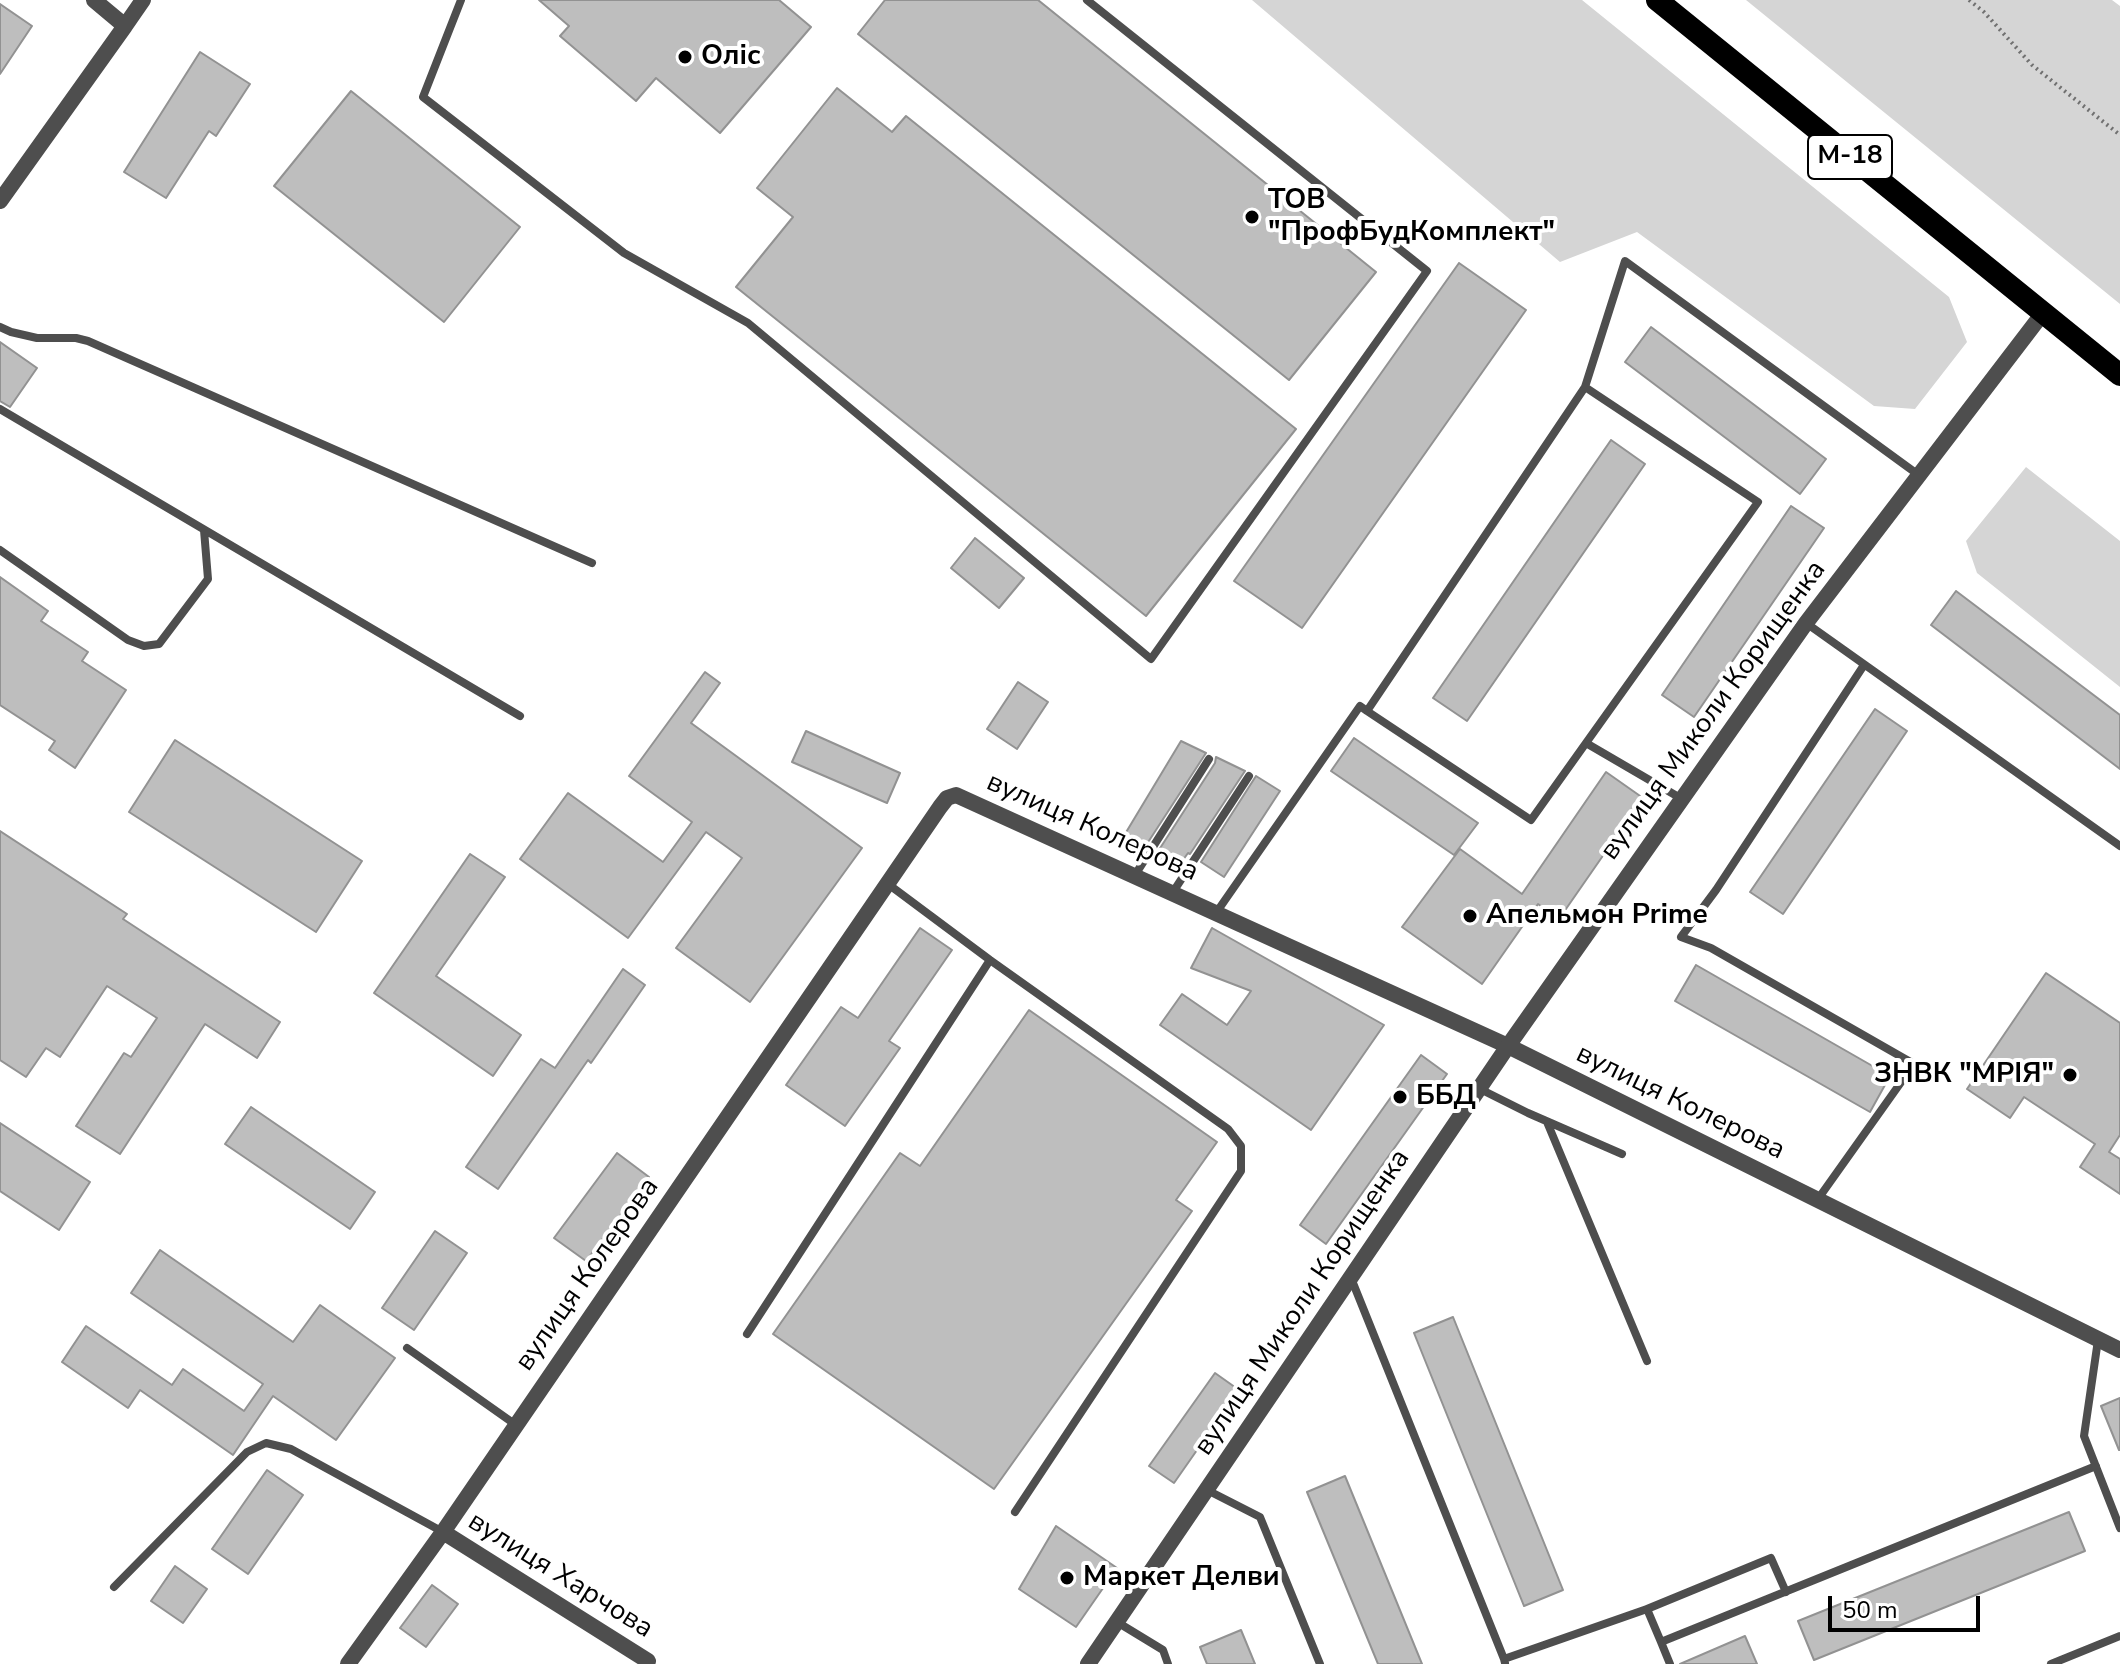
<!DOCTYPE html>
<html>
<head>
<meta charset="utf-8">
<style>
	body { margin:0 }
	#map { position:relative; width:2120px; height:1664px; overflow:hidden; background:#fff; font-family:"Nunito Sans",sans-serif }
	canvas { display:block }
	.scale { position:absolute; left:1828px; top:1596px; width:152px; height:36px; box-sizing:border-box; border:4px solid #000; border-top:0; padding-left:10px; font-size:24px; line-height:28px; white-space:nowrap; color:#000; -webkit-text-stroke:6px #fff; paint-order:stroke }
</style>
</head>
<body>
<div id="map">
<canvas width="2120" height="1664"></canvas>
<div class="scale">50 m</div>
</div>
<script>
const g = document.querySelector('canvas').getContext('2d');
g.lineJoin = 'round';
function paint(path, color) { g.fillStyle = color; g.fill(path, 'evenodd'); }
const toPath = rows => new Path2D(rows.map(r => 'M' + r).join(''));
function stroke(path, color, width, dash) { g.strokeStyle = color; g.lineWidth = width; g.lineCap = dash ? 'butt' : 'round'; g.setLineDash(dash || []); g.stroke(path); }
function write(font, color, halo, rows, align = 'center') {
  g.font = font + ' "Nunito Sans",sans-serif'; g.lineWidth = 8; g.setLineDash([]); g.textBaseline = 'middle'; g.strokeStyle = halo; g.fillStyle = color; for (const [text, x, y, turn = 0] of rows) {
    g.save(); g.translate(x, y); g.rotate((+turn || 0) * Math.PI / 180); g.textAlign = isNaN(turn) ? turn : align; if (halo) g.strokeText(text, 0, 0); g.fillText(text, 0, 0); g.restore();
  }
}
const green = toPath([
	[1252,0,1582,0,1949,297,1967,342,1915,409,1874,406,1637,232,1560,262],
	[1746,0,2112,0,2120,6,2120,304],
	[2026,467,2120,541,2120,687,1977,573,1966,541]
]);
const building = toPath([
	[539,0,779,0,811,27,720,133,656,78,636,101,560,36,569,26,539,0],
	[885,0,1038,0,1376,272,1289,380,858,34,885,0],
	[0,4,32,26,0,74,0,4],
	[200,52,250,84,216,136,209,131,166,198,124,172,200,52],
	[837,88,892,132,906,116,1296,429,1146,616,736,287,793,217,757,188,837,88],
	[351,91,520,227,444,322,274,186,351,91],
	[1459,263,1526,310,1302,628,1234,581,1459,263],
	[1651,327,1826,459,1800,494,1625,362,1651,327],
	[0,342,37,368,10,407,0,401,0,342],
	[1611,440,1645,464,1467,721,1433,698,1611,440],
	[1791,506,1824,528,1694,717,1662,695,1791,506],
	[975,538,1024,578,999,608,951,568,975,538],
	[0,577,48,611,41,621,88,652,82,661,126,690,75,768,49,750,55,741,0,705,0,577],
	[1956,591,2120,715,2120,769,1931,625,1956,591],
	[705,672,720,683,691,723,862,848,750,1002,676,948,742,858,706,832,628,938,520,859,568,793,663,862,692,822,629,776,705,672],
	[1018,682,1048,702,1017,749,987,729,1018,682],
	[1875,709,1907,731,1783,914,1750,892,1875,709],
	[806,731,900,773,887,803,792,762,806,731],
	[1354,738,1478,823,1454,855,1331,771,1354,738],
	[175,740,362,861,316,932,129,812,175,740],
	[1181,741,1206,753,1143,850,1122,839,1181,741],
	[1216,757,1245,771,1190,854,1188,853,1178,867,1155,856,1215,763,1216,757],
	[1606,772,1643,798,1559,919,1538,904,1482,984,1402,927,1460,849,1522,894,1606,772],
	[1256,776,1280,791,1224,877,1201,862,1256,776],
	[0,831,127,914,123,919,280,1022,257,1058,205,1024,120,1154,76,1126,124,1053,131,1057,157,1018,107,986,60,1057,46,1048,26,1077,0,1060,0,831],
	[470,854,505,877,436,976,521,1035,493,1076,374,993,470,854],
	[920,928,952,950,889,1041,900,1048,845,1126,786,1085,841,1007,858,1018,920,928],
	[1212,928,1384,1025,1311,1130,1160,1025,1182,994,1227,1025,1251,991,1191,968,1212,928],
	[1696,965,1890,1076,1870,1112,1675,1001,1696,965],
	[623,969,645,985,591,1063,588,1060,498,1189,466,1167,541,1059,555,1068,623,969],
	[2046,973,2120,1023,2120,1135,2109,1152,2120,1159,2120,1194,2080,1167,2095,1144,2024,1097,2010,1118,1967,1089,2046,973],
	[1029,1010,1217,1142,1176,1200,1192,1211,994,1489,773,1334,900,1153,920,1166,1029,1010],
	[1421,1055,1447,1074,1326,1244,1300,1225,1421,1055],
	[251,1107,375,1192,350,1229,225,1144,251,1107],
	[0,1123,90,1182,59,1230,0,1191,0,1123],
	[617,1153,649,1177,586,1261,554,1238,617,1153],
	[435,1231,467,1253,414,1330,382,1308,435,1231],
	[160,1250,293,1342,320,1305,395,1358,336,1440,273,1396,233,1455,140,1390,128,1408,62,1362,86,1326,172,1385,183,1369,244,1411,263,1384,131,1293,160,1250],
	[1453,1317,1563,1590,1524,1606,1414,1333,1453,1317],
	[1215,1373,1239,1390,1174,1483,1149,1466,1215,1373],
	[2120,1398,2120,1450,2119,1450,2101,1406,2120,1398],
	[267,1470,303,1495,248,1574,212,1549,267,1470],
	[1345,1476,1422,1664,1378,1664,1307,1492,1345,1476],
	[2069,1512,2085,1551,1814,1660,1798,1621,2069,1512],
	[1056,1526,1117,1568,1076,1627,1019,1589,1056,1526],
	[175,1566,207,1589,183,1623,151,1601,175,1566],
	[432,1585,458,1604,426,1647,400,1628,432,1585],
	[1241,1630,1255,1664,1207,1664,1200,1647,1241,1630],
	[1745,1636,1757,1664,1680,1664,1745,1636]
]);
const path = toPath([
	[1969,0,1984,12,2032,65,2120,135]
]);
const service = toPath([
	[461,0,423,97,624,253,748,323,1151,659,1427,271,1087,0],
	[0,327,11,332,37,338,76,338,88,341,592,563],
	[1585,387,1625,261,1920,476],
	[0,409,520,716],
	[0,550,128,640,144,646,159,644,208,579,204,530],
	[1806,623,2120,846],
	[1586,743,1682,799],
	[1135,875,1209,759],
	[888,884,990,960,1228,1129,1241,1146,1241,1171,1015,1512],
	[1173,892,1249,776],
	[1216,913,1360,706,1367,711,1531,820,1758,502,1585,387,1367,711],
	[1480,1089,1528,1113,1622,1154],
	[1547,1122,1647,1361],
	[1818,1199,1914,1064,1711,948,1681,937,1716,890,1864,665],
	[1351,1278,1504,1659],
	[747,1334,990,960],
	[2098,1340,2084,1436,2120,1528],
	[407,1348,516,1425],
	[1207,1490,1260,1517,1320,1664],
	[114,1587,247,1452,266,1443,291,1449,443,1532],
	[1117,1622,1163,1650,1168,1664],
	[1661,1642,1647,1609,1771,1558,1786,1592],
	[1505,1663,1504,1659,1647,1609],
	[1670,1664,1661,1642,2096,1466],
	[2051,1664,2120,1636]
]);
const minor = toPath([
	[125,26,143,0],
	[0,201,125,26,94,0],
	[443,1532,648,1661,646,1664],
	[348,1664,443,1532,940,807,947,798,956,795,1508,1046,2120,1350]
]);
const tertiary = toPath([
	[1088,1664,1508,1046,1806,623,2043,313]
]);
const trunk = toPath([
	[1657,0,2120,375]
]);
const markers = [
	[685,57,8,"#000"],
	[1252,217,8,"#000"],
	[1470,916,8,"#000"],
	[2070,1075,8,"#000"],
	[1400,1097,8,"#000"],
	[1067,1578,8,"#000"]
];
const shields = [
	[1850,157,84]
];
const shieldNames = [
	["М-18",1850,157]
];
const poiNames = [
	["Оліс",701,57],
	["ТОВ",1268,201],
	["\"ПрофБудКомплект\"",1268,233],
	["Апельмон Prime",1486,916],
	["ЗНВК \"МРІЯ\"",2054,1075,"right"],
	["ББД",1416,1097],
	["Маркет Делви",1083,1578]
];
const streetNames = [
	["вулиця Миколи Корищенка",1714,711,-54],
	["вулиця Колерова",1092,828,24],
	["вулиця Колерова",1680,1103,26],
	["вулиця Колерова",588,1275,-55],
	["вулиця Миколи Корищенка",1303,1303,-56],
	["вулиця Харчова",560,1576,32]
];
paint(green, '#d5d5d5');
paint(building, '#bebebe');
stroke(building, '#929292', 2);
stroke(path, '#707070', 4, [2, 4]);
stroke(service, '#4e4e4e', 8);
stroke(minor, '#4e4e4e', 16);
stroke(tertiary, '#4e4e4e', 16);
stroke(trunk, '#000', 22);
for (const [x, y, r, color] of markers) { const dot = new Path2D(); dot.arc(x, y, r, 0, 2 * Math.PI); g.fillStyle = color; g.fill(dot); stroke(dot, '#fff', 3); }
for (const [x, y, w] of shields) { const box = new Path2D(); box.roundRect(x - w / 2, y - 22, w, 44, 6); g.fillStyle = '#fff'; g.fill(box); stroke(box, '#000', 2); }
write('bold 26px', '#000', null, shieldNames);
write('bold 28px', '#000', '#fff', poiNames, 'left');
write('28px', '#000', '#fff', streetNames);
</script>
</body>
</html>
